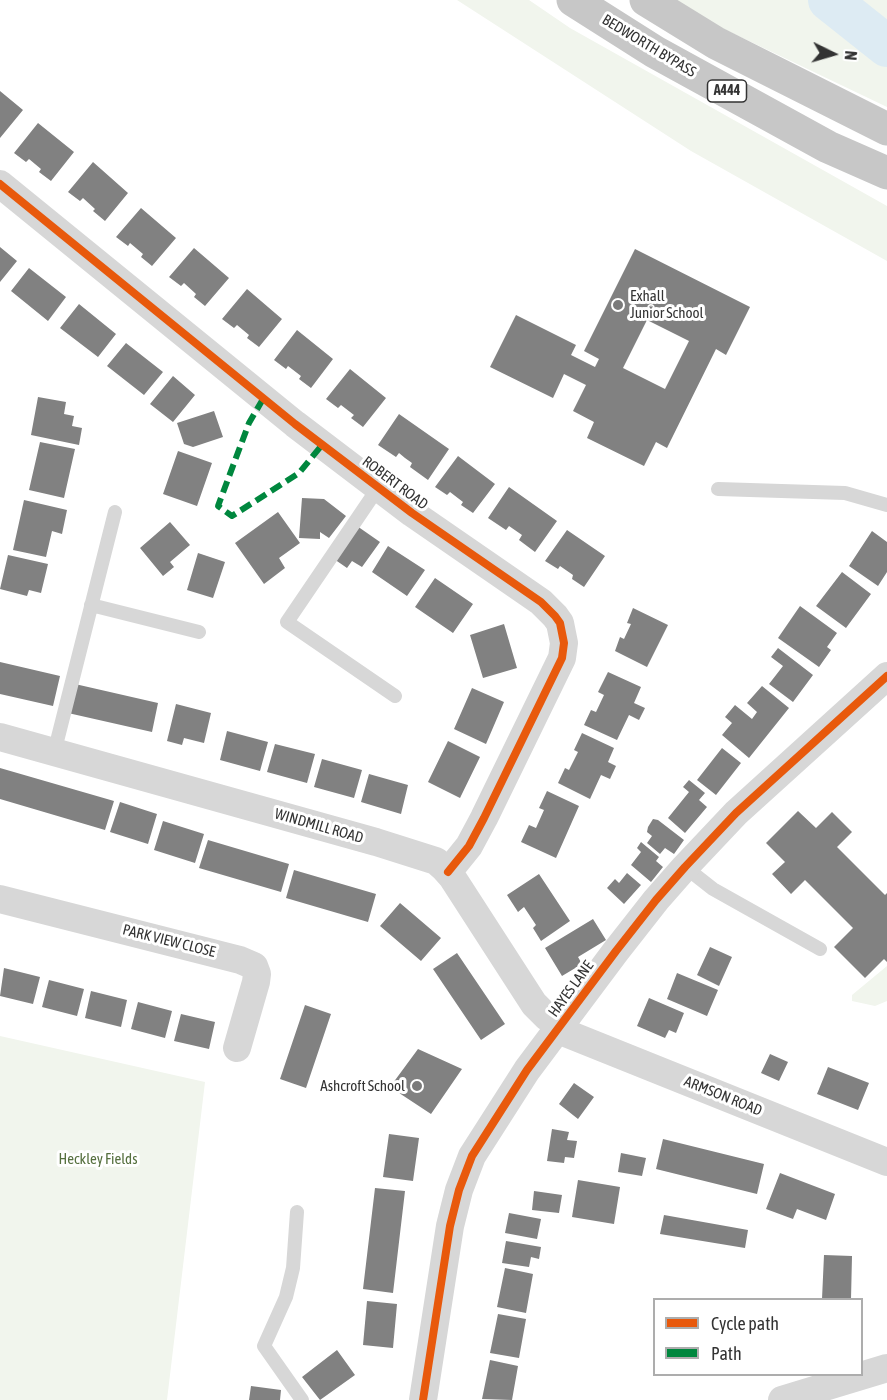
<!DOCTYPE html>
<html>
<head>
<meta charset="utf-8">
<style>
	body { margin:0 }
	#map { position:relative; width:887px; height:1400px; overflow:hidden; background:#fff; font-family:"Asap Condensed",sans-serif }
	canvas { display:block }
	.legend { position:absolute; left:653px; top:1298px; width:210px; height:78px; box-sizing:border-box; background:#fff; border:2px solid #adadad; margin:0; padding:8px 10px; list-style:none; font-size:18px; color:#333 }
	.legend li { display:flex; align-items:center; gap:12px; height:30px }
	.legend b { width:30px; border:2px solid #adadad }
	.north { position:absolute; left:803px; top:24px; width:60px; height:60px; -webkit-text-stroke:4px #fff; paint-order:stroke; rotate:95deg; font-size:16px; font-weight:700; line-height:24px; text-align:center; color:#333 }
	.north::after { content:''; display:block; margin:auto; width:21px; height:27px; background:#333; clip-path:polygon(50% 0,100% 100%,50% 72%,0 100%) }
</style>
</head>
<body>
<div id="map">
<canvas width="887" height="1400"></canvas>
<ul class="legend">
<li><b style="height:8px;background:#e8590c"></b>Cycle path</li>
<li><b style="height:8px;background:#00873e"></b>Path</li>
</ul>
<div class="north">N</div>
</div>
<script>
const g = document.querySelector('canvas').getContext('2d');
g.lineJoin = 'round';
function paint(path, color) { g.fillStyle = color; g.fill(path, 'evenodd'); }
const toPath = rows => new Path2D(rows.map(r => 'M' + r).join(''));
function stroke(path, color, width, dash) { g.strokeStyle = color; g.lineWidth = width; g.lineCap = dash ? 'butt' : 'round'; g.setLineDash(dash || []); g.stroke(path); }
function write(font, color, halo, rows, align = 'center') {
  g.font = font + ' "Asap Condensed",sans-serif'; g.lineWidth = 6; g.setLineDash([]); g.textBaseline = 'middle'; g.strokeStyle = halo; g.fillStyle = color; for (const [text, x, y, turn = 0] of rows) {
    g.save(); g.translate(x, y); g.rotate((+turn || 0) * Math.PI / 180); g.textAlign = isNaN(turn) ? turn : align; if (halo) g.strokeText(text, 0, 0); g.fillText(text, 0, 0); g.restore();
  }
}
const green = toPath([
	[457,0,529,0,570,28,887,206,887,261,691,151],
	[668,0,887,0,887,107,678,7],
	[887,966,887,1001,875,1006,852,1001,852,995],
	[0,1036,205,1082,167,1400,0,1400]
]);
const river = toPath([
	[829,0,887,46]
]);
const building = toPath([
	[0,91,23,110,0,138],
	[38,123,74,152,51,181,39,172,41,169,29,159,26,162,14,153],
	[93,162,128,193,105,221,93,211,95,209,83,198,80,201,68,192],
	[141,208,176,238,152,266,141,257,143,254,130,243,128,246,116,237],
	[0,247,17,261,0,282],
	[194,248,229,278,205,306,194,297,196,294,184,283,181,286,169,277],
	[635,249,750,307,726,355,716,349,667,448,656,442,644,466,587,438,594,422,573,411,586,385,564,374,553,398,490,367,516,315,576,345,571,355,595,367,599,359,584,351],
	[647,320,689,341,665,389,623,368],
	[29,268,66,297,48,321,11,291],
	[247,289,282,319,259,347,247,338,249,335,237,325,234,328,222,319],
	[79,304,116,334,98,357,60,328],
	[297,330,333,359,311,388,299,379,301,376,288,366,286,369,274,360],
	[126,343,163,372,144,395,107,366],
	[350,369,386,398,363,427,351,418,354,415,341,405,338,408,326,399],
	[173,376,195,395,173,422,150,404],
	[38,397,66,402,64,414,74,416,72,426,82,428,79,445,31,435],
	[214,411,223,437,193,447,184,444,177,423],
	[399,414,449,449,428,480,410,467,412,463,405,458,399,453,396,457,378,445],
	[40,442,75,449,64,498,29,490],
	[178,451,212,463,197,506,163,494],
	[458,456,495,484,473,513,461,505,463,502,450,492,447,495,435,487],
	[509,487,557,521,535,552,519,540,522,535,509,526,506,530,488,518],
	[302,498,324,499,346,516,329,538,320,532,320,539,299,538],
	[24,500,67,510,62,534,52,531,46,557,13,550],
	[278,512,300,543,279,558,285,568,264,584,235,543],
	[170,522,190,545,170,562,174,567,163,576,140,548],
	[357,526,380,542,362,567,352,561,347,568,334,559],
	[567,530,605,556,584,587,572,579,573,575,560,566,558,569,545,561],
	[872,531,887,542,887,572,878,586,849,566],
	[388,546,425,570,407,596,372,572],
	[198,553,225,562,213,598,187,590],
	[8,555,48,564,41,593,29,590,27,596,0,589],
	[842,572,871,594,846,628,816,606],
	[435,578,473,604,453,633,415,607],
	[800,606,837,633,827,647,831,650,819,667,778,638],
	[633,608,668,625,647,667,615,651,620,637,624,639,631,624,627,623],
	[504,624,517,668,483,678,470,635],
	[778,648,813,675,793,702,769,684,783,666,771,657],
	[0,662,60,676,53,706,0,694],
	[608,672,641,687,634,703,645,708,639,720,629,715,617,740,584,725,591,710,596,712,604,695,598,692],
	[75,684,158,703,152,732,68,713],
	[762,686,789,708,749,758,722,735,732,723,725,717,735,705,752,719,757,712,747,703],
	[472,688,504,702,486,744,454,729],
	[176,704,211,713,204,743,184,738,182,745,167,741],
	[227,731,268,742,260,771,220,760],
	[582,733,614,748,608,762,616,766,610,779,601,775,590,799,558,783,565,768,569,770,578,752,574,750],
	[448,741,480,757,460,798,428,782],
	[275,744,315,754,307,783,267,772],
	[722,748,741,763,716,795,697,780],
	[322,759,362,770,354,798,314,787],
	[0,768,114,801,105,830,0,799],
	[369,774,408,785,401,814,361,802],
	[689,780,705,793,699,800,707,807,685,833,668,818,689,792,683,787],
	[547,791,579,806,556,858,521,842,529,825,536,828,544,810,539,808],
	[120,802,157,814,148,844,110,832],
	[798,811,816,828,832,812,852,832,837,847,885,895,887,893,887,962,884,959,865,978,834,947,853,928,805,880,791,894,772,874,785,862,766,843],
	[653,819,658,820,684,840,674,854,665,848,660,854,647,843,652,836,647,832,648,827],
	[163,821,204,834,195,863,154,850],
	[208,840,289,864,281,892,199,868],
	[641,842,659,857,656,861,663,867,651,882,631,865,641,852,637,848],
	[294,870,376,894,368,922,286,898],
	[627,873,641,885,624,904,607,888,615,879,619,883],
	[539,874,570,921,541,941,533,928,536,925,524,907,518,912,507,895],
	[400,903,441,938,421,961,380,926],
	[593,919,606,940,578,957,582,964,562,976,545,948],
	[710,947,732,957,719,986,697,975],
	[457,953,505,1024,481,1040,433,969],
	[4,968,40,977,33,1004,0,996],
	[677,973,718,990,707,1016,667,999],
	[49,980,84,989,77,1016,42,1007],
	[91,991,127,1000,121,1027,85,1018],
	[649,998,684,1013,676,1033,669,1030,665,1038,637,1026],
	[138,1002,172,1011,165,1038,131,1029],
	[305,1005,331,1014,306,1088,280,1079],
	[181,1014,215,1022,209,1049,174,1041],
	[418,1049,462,1069,431,1114,390,1087],
	[770,1054,788,1062,779,1081,761,1073],
	[828,1067,869,1083,858,1110,817,1094],
	[574,1083,594,1097,578,1119,559,1104],
	[552,1129,569,1132,567,1140,577,1141,574,1158,565,1157,564,1163,547,1161],
	[389,1134,419,1138,413,1181,383,1177],
	[663,1139,764,1164,757,1194,656,1169],
	[621,1153,646,1158,642,1176,618,1172],
	[780,1173,835,1194,826,1220,797,1209,793,1219,766,1209],
	[578,1180,620,1187,614,1224,572,1217],
	[375,1188,405,1191,393,1293,363,1289],
	[534,1191,562,1195,559,1213,532,1210],
	[509,1213,541,1219,537,1239,505,1233],
	[664,1215,748,1230,745,1248,660,1234],
	[506,1241,541,1247,539,1259,531,1257,529,1267,502,1263],
	[824,1255,852,1256,851,1299,822,1299],
	[505,1268,533,1274,526,1313,497,1307],
	[367,1301,397,1304,393,1348,363,1345],
	[498,1314,526,1319,519,1358,490,1353],
	[337,1350,355,1375,320,1400,302,1377],
	[490,1360,518,1366,512,1400,482,1399],
	[251,1386,281,1390,280,1400,249,1400]
]);
const service = toPath([
	[378,488,287,622,395,696],
	[718,489,845,493,887,505],
	[91,605,199,632],
	[54,753,115,512],
	[685,867,713,889,820,949],
	[297,1212,293,1268,286,1297,264,1346,302,1400]
]);
const minor = toPath([
	[0,184,295,424,412,513,541,602,555,616,560,623,564,643,562,658,484,818,469,846,448,872],
	[0,737,376,842,436,861,444,868,452,877,534,1004,547,1017,561,1026],
	[0,899,240,960,254,966,257,974,256,982,237,1048],
	[558,1030,887,1162],
	[423,1400,450,1226,459,1190,472,1156,527,1070,616,951,656,900,685,867,736,813,887,676],
	[782,1400,887,1368]
]);
const trunk = toPath([
	[573,0,655,52,828,147,887,173],
	[646,0,716,43,887,129]
]);
const quiet = toPath([
	[263,399,249,423,218,506,232,516,299,473,322,445]
]);
const cycleway = toPath([
	[0,184,295,424,412,513,541,602,555,616,560,623,564,643,562,658,484,818,469,846,448,872],
	[423,1400,450,1226,459,1190,472,1156,527,1070,616,951,656,900,685,867,736,813,887,676]
]);
const markers = [
	[618,305,6,"#7a7a7a"],
	[417,1086,6,"#7a7a7a"]
];
const shields = [
	[727,91,39]
];
const shieldNames = [
	["A444",727,91]
];
const streetNames = [
	["BEDWORTH BYPASS",649,46,31],
	["ROBERT ROAD",395,483,37],
	["WINDMILL ROAD",319,826,16],
	["PARK VIEW CLOSE",169,941,14],
	["HAYES LANE",571,989,-54],
	["ARMSON ROAD",723,1096,22]
];
const poiNames = [
	["Exhall",630,296],
	["Junior School",630,313],
	["Ashcroft School",405,1086,"right"]
];
const parkNames = [
	["Heckley Fields",98,1159]
];
paint(green, '#f1f5ed');
stroke(river, '#ddebf3', 42);
paint(building, '#818181');
stroke(service, '#d7d7d7', 14);
stroke(minor, '#d7d7d7', 28);
stroke(trunk, '#c7c7c7', 33);
stroke(quiet, '#00873e', 6, [12, 6]);
stroke(cycleway, '#e8590c', 8);
for (const [x, y, r, color] of markers) { const dot = new Path2D(); dot.arc(x, y, r, 0, 2 * Math.PI); g.fillStyle = color; g.fill(dot); stroke(dot, '#fff', 2); }
for (const [x, y, w] of shields) { const box = new Path2D(); box.roundRect(x - w / 2, y - 11, w, 22, 4.5); g.fillStyle = '#fff'; g.fill(box); stroke(box, '#333', 1.5); }
write('bold 14px', '#333', null, shieldNames);
write('15px', '#333', '#fff', streetNames);
write('15px', '#333', '#fff', poiNames, 'left');
write('15px', '#56703f', '#fff', parkNames);
</script>
</body>
</html>
